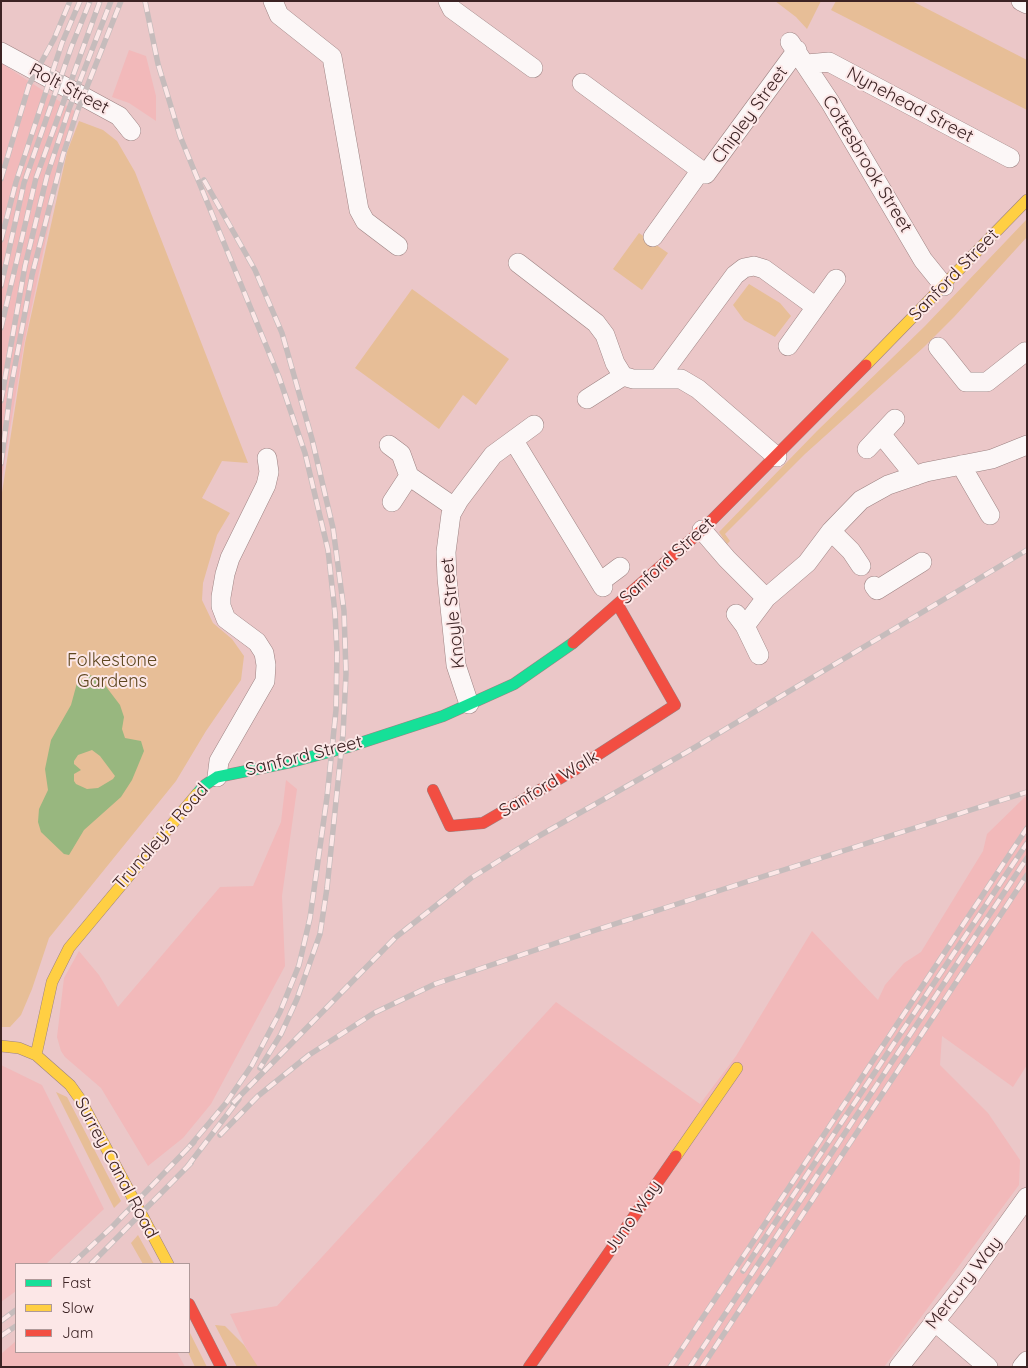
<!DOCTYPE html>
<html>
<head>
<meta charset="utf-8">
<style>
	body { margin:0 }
	#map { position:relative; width:1028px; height:1368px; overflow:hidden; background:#ebc7c8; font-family:Quicksand,sans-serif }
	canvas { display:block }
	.frame { position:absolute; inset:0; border:2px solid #3c2324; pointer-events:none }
	.legend { position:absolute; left:15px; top:1263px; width:175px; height:90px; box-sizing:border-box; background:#fce7e7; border:1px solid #af9999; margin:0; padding:6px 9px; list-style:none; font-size:15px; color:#3c2324 }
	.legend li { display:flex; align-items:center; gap:10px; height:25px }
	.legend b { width:25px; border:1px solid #af9999 }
</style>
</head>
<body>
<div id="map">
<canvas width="1028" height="1368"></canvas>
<div class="frame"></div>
<ul class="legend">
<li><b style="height:6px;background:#16e098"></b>Fast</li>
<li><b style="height:6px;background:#ffcf43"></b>Slow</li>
<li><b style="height:6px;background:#f24e42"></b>Jam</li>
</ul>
</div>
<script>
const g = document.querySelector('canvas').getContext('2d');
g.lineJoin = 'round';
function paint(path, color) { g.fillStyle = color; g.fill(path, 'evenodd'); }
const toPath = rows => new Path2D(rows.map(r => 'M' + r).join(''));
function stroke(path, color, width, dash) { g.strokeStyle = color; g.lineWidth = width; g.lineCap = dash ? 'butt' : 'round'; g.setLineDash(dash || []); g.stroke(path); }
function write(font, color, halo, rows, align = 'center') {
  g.font = font + ' Quicksand,sans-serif'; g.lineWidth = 4; g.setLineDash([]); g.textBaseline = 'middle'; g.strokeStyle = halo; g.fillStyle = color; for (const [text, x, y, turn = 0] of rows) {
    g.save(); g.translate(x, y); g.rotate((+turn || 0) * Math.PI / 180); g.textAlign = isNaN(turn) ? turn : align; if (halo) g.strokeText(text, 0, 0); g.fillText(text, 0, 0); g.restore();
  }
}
const built = toPath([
	[129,50,146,56,156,96,156,121,129,103,112,97],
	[1,63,79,114,64,152,24,344,1,484],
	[286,780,297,789,282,896,285,966,211,1104,183,1138,148,1166,101,1088,65,1057,61,1051,57,1037,64,978,79,951,99,975,118,1007,220,887,253,886,281,822],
	[1027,795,1027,1065,1013,1087,942,1036,940,1065,988,1113,1020,1160,1019,1185,884,1367,255,1367,230,1314,277,1306,556,1002,700,1104,736,1056,812,931,878,1000,885,985,904,963,921,952,983,851,987,834],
	[1,1065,42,1085,104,1209,46,1264,16,1264,16,1291,1,1302],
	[16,1341,16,1352,177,1352,185,1367,1,1367,1,1354]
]);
const green = toPath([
	[775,1,821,1,807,29,796,17],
	[836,1,912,1,1027,60,1027,110,831,10],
	[79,121,103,130,117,141,135,172,248,463,222,461,202,498,230,513,217,535,203,583,202,600,213,623,232,639,244,656,241,680,206,731,176,781,49,938,32,989,21,1015,10,1027,1,1027,1,499,25,343,67,152],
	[1027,219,1027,237,954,317,924,347,805,454,725,534,730,541,727,544,719,532,817,431,925,326],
	[639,233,668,253,642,290,613,269],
	[749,284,780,303,791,316,775,337,744,320,733,305],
	[412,289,509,359,476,405,463,395,439,429,355,368],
	[56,1092,67,1097,121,1201,114,1208],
	[138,1235,154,1264,143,1264,131,1243],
	[215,1325,225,1326,244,1345,258,1367,237,1367],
	[189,1331,207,1367,195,1367,188,1352]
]);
const water = toPath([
	[90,675,101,680,120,705,124,717,122,729,125,738,141,741,144,751,132,780,121,797,84,830,69,855,64,854,41,832,38,822,39,809,48,790,45,769,51,740,71,705,77,683],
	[92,750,100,756,115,776,113,779,98,788,87,789,76,784,74,781,74,774,81,770,74,764,74,761,78,755]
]);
const street = toPath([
	[273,1,279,15,332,57,359,210,365,221,398,246],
	[448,1,452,9,533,68],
	[1021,1,1027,4],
	[790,42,830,102,923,260,944,286],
	[1,52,119,116,131,131],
	[807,64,829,62,1010,158],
	[582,83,706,174,797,50],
	[653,237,701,170],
	[518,263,596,323,605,335,615,363,623,376],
	[788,346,836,279],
	[938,347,966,382,987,382,1025,352,1027,353],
	[659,378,735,275,744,268,754,266,764,269,816,307],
	[587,399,623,376,633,379,681,379,698,389,777,457],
	[895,419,881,434,915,476],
	[514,441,603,587],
	[389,445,401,454,409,476,392,502],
	[867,449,881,434],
	[961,465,990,515],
	[409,476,454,507],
	[702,530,727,559,766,598],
	[831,531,851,551,861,566],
	[600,582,620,567],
	[874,586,877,590,922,562],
	[736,614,745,626,759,655],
	[745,626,766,598,807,563,831,531,861,500,888,485,926,472,992,459,1027,445],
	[469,704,456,665,447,578,446,552,451,514,459,500,493,455,534,425],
	[217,777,219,761,265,681,266,665,264,653,257,642,226,619,221,606,221,597,225,574,230,558,266,485,269,472,267,458],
	[934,1321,988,1367],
	[899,1367,966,1282,1027,1197],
	[1022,1367,1027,1361]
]);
const fast = toPath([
	[197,794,205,785,217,777,291,762,348,747,443,716,514,684,573,643]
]);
const slow = toPath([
	[866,365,1027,200],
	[1,1046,19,1048,36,1055,70,1085,80,1099,168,1264],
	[36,1055,52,982,69,948,197,794],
	[676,1156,737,1068]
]);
const jam = toPath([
	[573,643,702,530,866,365],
	[433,790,450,826,483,823,576,769,675,705,618,605],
	[189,1304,221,1367],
	[529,1367,676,1156]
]);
const rail = toPath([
	[145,1,158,64,180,136,279,377,305,453,328,550,335,613,337,652,336,710,327,797,310,918,299,965,280,1012,252,1065,226,1103,189,1147],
	[1,179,29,85,54,39,70,1],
	[204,180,255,270,282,333,312,439,333,528,344,611,346,674,343,734,327,888,320,934,297,999,281,1034,260,1068],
	[1,240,16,182,62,43,80,1],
	[1,286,24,183,71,48,90,1],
	[1,328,36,178,100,1],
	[1,401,25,266,47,176,69,109,111,1],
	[1,464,11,387,32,275,63,155,77,112,121,1],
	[233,1103,396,937,471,878,539,836,687,752,1027,550],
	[220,1135,258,1096,309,1055,374,1013,435,984,571,938,1027,792],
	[187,1167,239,1099],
	[72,1264,112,1227,194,1142],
	[91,1264,191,1163],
	[743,1271,1027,843],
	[1,1321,16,1310],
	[1,1336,16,1326],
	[670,1367,1027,828],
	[690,1367,1027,858],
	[702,1367,1027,875]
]);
const streetNames = [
	["Rolt Street",69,89,28],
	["Nynehead Street",910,105,28],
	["Chipley Street",750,115,-54],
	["Cottesbrook Street",867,164,59],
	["Sanford Street",954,275,-46],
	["Sanford Street",667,561,-42],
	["Knoyle Street",453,613,-96],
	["Sanford Street",304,756,-14],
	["Sanford Walk",549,784,-31],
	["Trundley's Road",161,837,-49],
	["Surrey Canal Road",116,1168,62],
	["Juno Way",633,1217,-55],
	["Mercury Way",964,1283,-52]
];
const parkNames = [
	["Folkestone",112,661],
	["Gardens",112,682]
];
paint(built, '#f2b9ba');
paint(green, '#e7be97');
paint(water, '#98b77f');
stroke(street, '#9c8282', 20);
stroke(fast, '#9c8282', 12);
stroke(slow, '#9c8282', 12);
stroke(jam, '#9c8282', 12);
stroke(street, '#fcf7f7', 19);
stroke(fast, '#16e098', 11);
stroke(slow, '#ffcf43', 11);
stroke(jam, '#f24e42', 11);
stroke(rail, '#c6bcbc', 5.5);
stroke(rail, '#fce7e7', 4, [11]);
write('18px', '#3c2324', '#fce7e7', streetNames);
write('18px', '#5e4720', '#fce7e7', parkNames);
</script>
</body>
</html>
